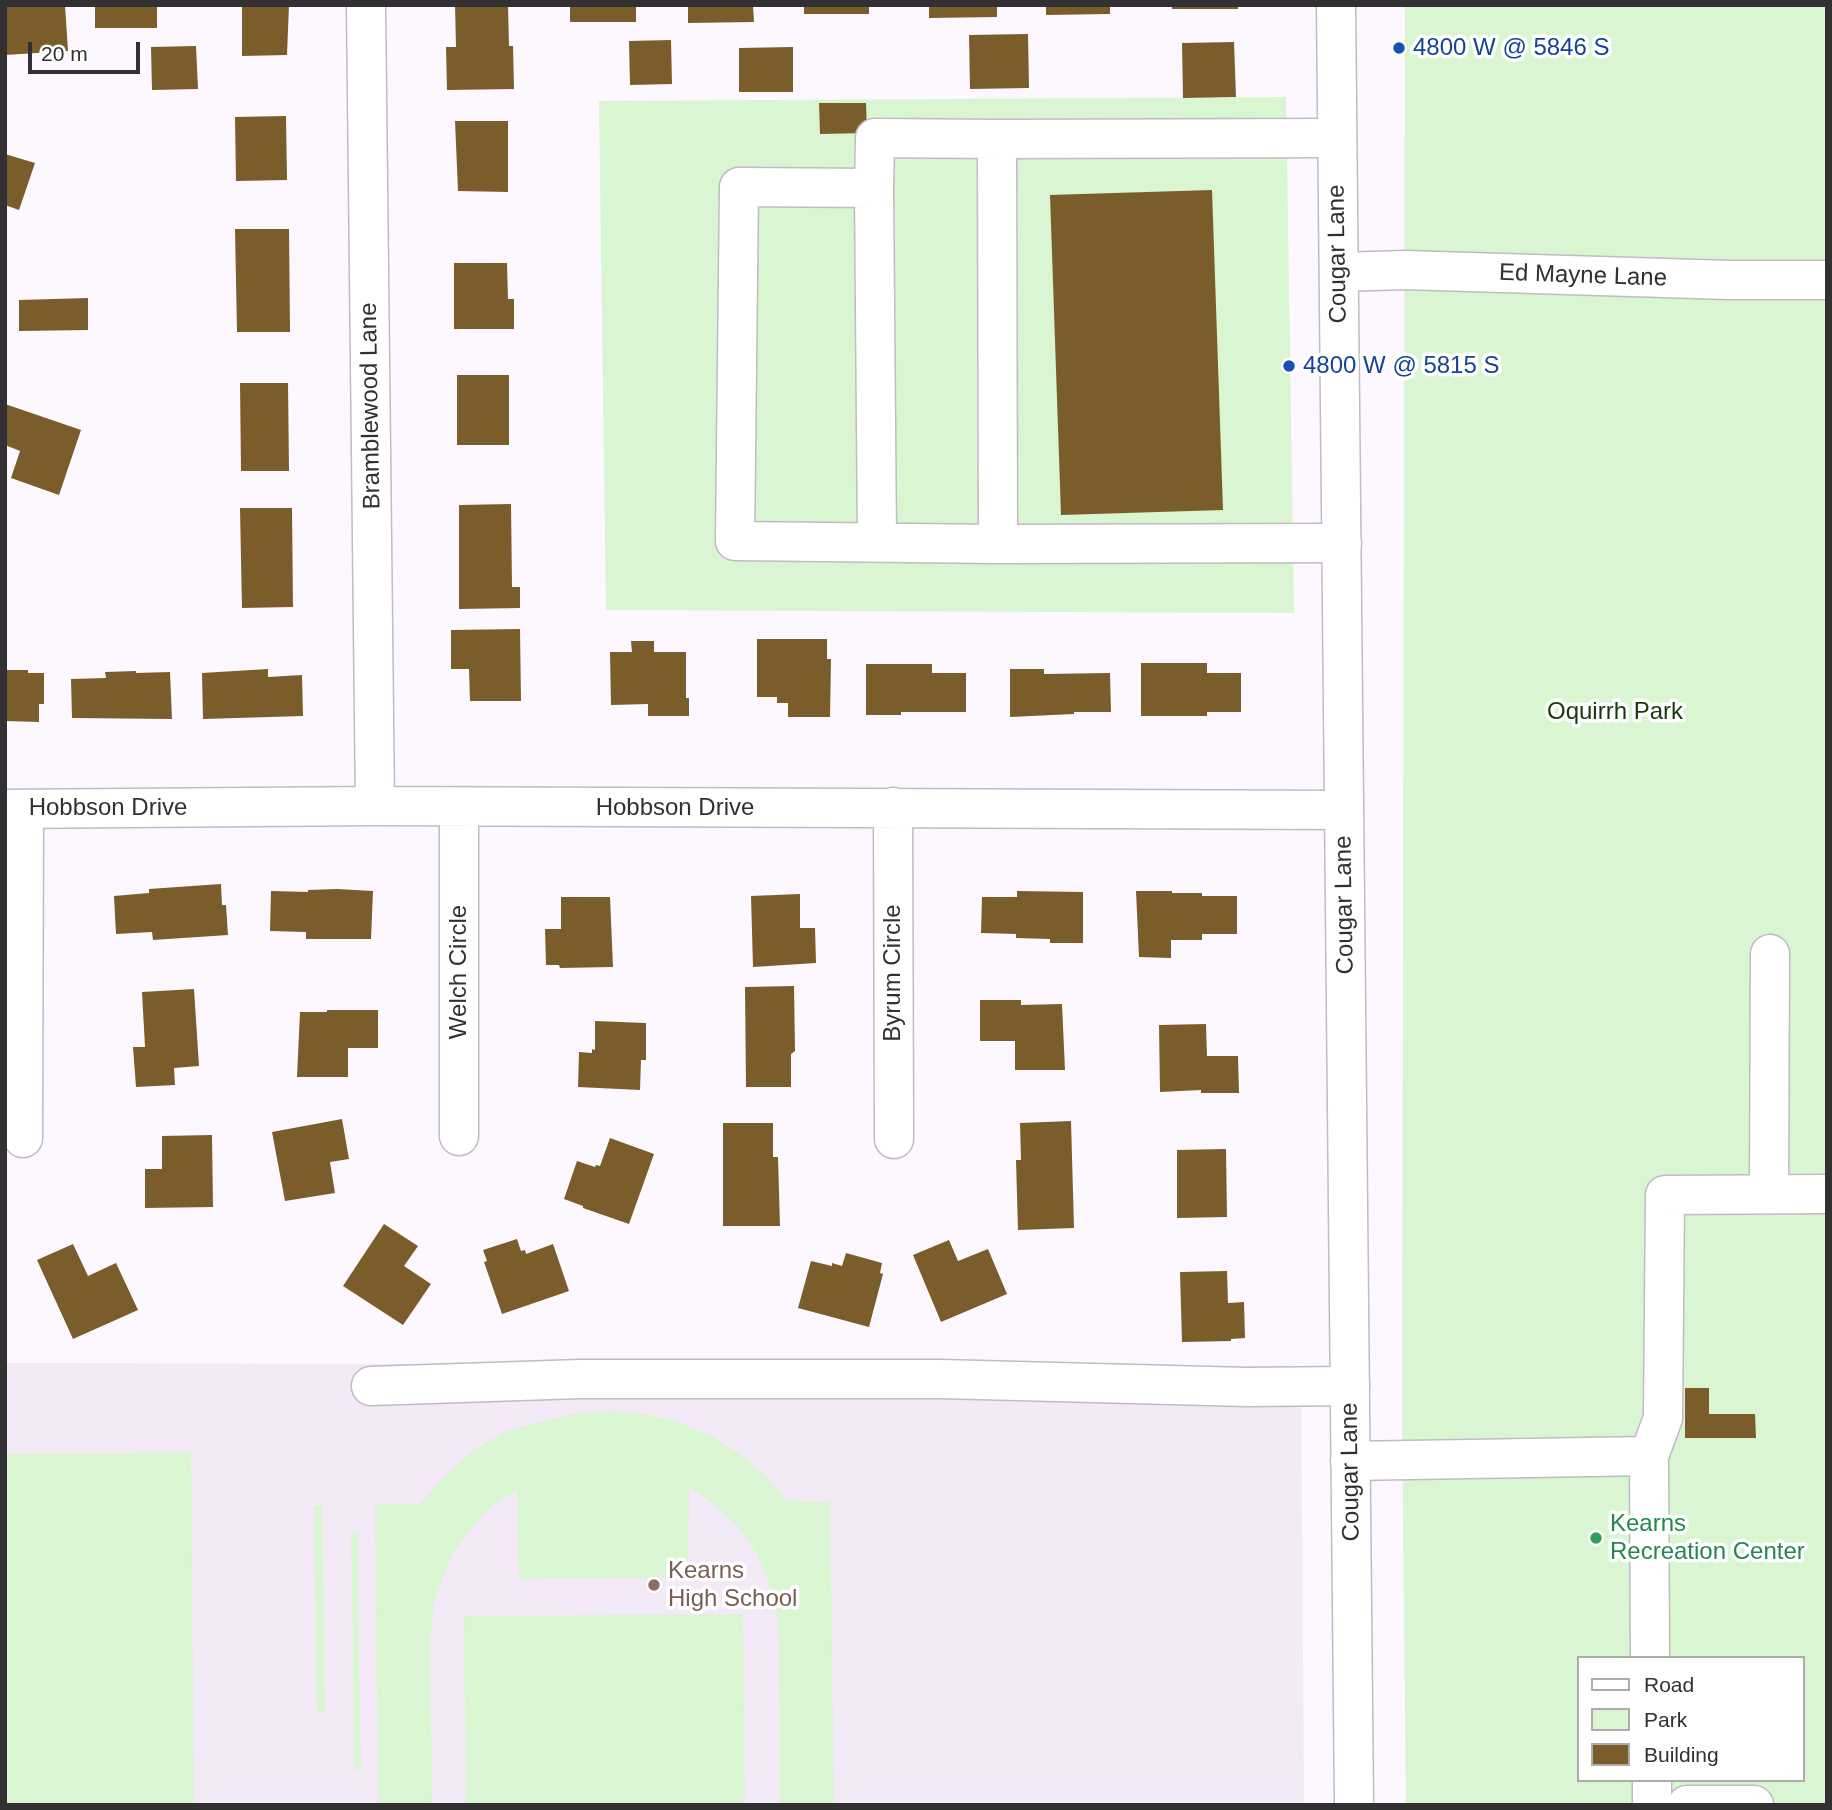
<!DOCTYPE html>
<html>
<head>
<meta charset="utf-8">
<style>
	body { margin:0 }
	#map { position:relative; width:1832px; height:1810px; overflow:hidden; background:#fdf7ff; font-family:Helvetica,sans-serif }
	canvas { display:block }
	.frame { position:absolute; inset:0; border:7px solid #323033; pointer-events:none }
	.legend { position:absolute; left:1577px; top:1656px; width:228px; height:126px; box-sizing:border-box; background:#fff; border:2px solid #adacad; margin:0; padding:9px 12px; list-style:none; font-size:21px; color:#323033 }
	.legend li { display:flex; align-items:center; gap:14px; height:35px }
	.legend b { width:35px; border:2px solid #adacad }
	.scale { position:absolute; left:28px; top:42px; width:112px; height:32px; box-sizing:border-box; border:4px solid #323033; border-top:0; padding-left:9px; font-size:21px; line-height:24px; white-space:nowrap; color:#323033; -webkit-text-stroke:5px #fff; paint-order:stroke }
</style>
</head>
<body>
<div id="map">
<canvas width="1832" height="1810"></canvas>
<div class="frame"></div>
<ul class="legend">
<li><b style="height:9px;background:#fff"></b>Road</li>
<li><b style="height:19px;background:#d9f5d1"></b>Park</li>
<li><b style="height:19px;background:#7b5d2b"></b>Building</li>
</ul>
<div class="scale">20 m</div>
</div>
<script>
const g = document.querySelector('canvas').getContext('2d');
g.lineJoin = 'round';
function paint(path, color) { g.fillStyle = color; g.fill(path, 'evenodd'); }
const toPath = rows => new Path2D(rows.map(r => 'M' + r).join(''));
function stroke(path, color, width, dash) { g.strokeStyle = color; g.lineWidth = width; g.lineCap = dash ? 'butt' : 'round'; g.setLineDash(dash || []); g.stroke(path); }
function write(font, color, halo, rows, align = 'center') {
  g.font = font + ' Helvetica,sans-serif'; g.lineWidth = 7; g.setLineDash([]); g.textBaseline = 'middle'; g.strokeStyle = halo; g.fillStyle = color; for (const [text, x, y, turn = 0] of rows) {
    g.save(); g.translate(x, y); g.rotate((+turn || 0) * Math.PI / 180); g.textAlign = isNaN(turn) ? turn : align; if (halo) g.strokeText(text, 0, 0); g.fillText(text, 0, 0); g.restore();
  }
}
const built = toPath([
	[5,1363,1301,1366,1304,1805,5,1805]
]);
const green = toPath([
	[1405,5,1827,5,1827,1805,1406,1805,1402,1420],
	[1578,1658,1802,1658,1802,1780,1578,1780],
	[1286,97,1294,613,606,610,599,101],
	[614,1411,645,1414,675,1421,713,1437,740,1454,765,1475,787,1501,830,1502,834,1805,780,1805,779,1635,776,1611,768,1579,756,1553,740,1529,708,1499,689,1487,688,1577,519,1579,517,1490,490,1507,453,1552,434,1601,430,1639,432,1805,378,1805,375,1505,420,1504,443,1478,475,1449,509,1430,581,1412],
	[191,1453,194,1805,5,1805,5,1454],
	[314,1506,322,1506,325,1712,317,1712],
	[351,1533,358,1533,361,1770,354,1770,354,1763],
	[743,1614,745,1805,466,1805,464,1616]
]);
const building = toPath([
	[5,5,65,5,68,51,5,55],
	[95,5,157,5,157,28,95,28],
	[242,5,289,5,287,55,242,56],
	[455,5,508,5,509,46,513,46,514,89,447,90,446,47,456,47],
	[570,5,636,5,636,22,570,22],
	[688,5,753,5,754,22,688,23],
	[804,5,869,5,869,14,804,14],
	[929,5,997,5,997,17,929,18],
	[1046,5,1110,5,1110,14,1046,15],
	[1172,5,1238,5,1238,9,1172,9],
	[1028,34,1029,88,970,89,969,35],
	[671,40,672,84,630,85,629,41],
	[1234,42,1236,97,1183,98,1182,43],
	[196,46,198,89,152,90,151,47],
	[793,47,793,92,739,92,739,48],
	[819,103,866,103,867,133,820,134],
	[286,116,287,180,236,181,235,117],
	[455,121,508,121,508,192,458,191],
	[5,154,35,163,19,210,5,205],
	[1212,190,1223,510,1061,515,1050,195],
	[235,229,289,229,290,332,237,332],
	[454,263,507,263,508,299,514,299,514,329,454,329],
	[88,298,88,330,19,331,19,300],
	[457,375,509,375,509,445,457,445],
	[240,383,288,383,289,471,241,471],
	[5,404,81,430,59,495,11,478,20,451,5,445],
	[511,504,512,587,520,587,520,608,459,609,459,505],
	[240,508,292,508,293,607,242,608],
	[520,629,521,701,470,701,469,669,451,669,451,630],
	[757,639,827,639,827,659,831,659,830,717,788,717,788,703,777,703,777,697,757,697],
	[631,641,654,641,654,652,686,652,686,698,689,698,689,716,648,716,648,704,611,705,610,652,632,652],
	[1141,663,1207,663,1207,673,1241,673,1241,712,1207,712,1207,716,1141,716],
	[866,664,932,664,932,673,966,673,966,712,901,712,901,715,866,715],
	[268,669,268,677,302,675,303,716,203,719,202,673],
	[1010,669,1044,669,1044,674,1110,673,1111,712,1074,712,1074,714,1010,717],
	[5,670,28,670,28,673,44,673,44,704,39,704,39,722,5,721],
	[136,671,136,673,170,672,172,719,72,718,71,679,106,678,105,672],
	[221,884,222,905,226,905,228,935,153,940,152,932,116,934,114,896,149,893,149,889],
	[337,889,373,891,371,939,306,939,306,932,270,931,271,891,308,892,308,890],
	[1017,891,1083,892,1083,943,1050,943,1050,939,1016,938,1016,934,981,933,982,897,1017,897],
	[1136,891,1172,891,1172,893,1202,893,1202,896,1237,896,1237,934,1202,934,1202,940,1171,940,1171,958,1139,957],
	[800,894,800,928,815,928,816,963,753,967,751,896],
	[561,897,610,897,613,967,560,968,559,965,546,965,545,929,561,929],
	[794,986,795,1051,791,1054,791,1087,746,1087,745,987],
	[194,989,199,1066,174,1068,175,1085,136,1087,133,1047,145,1047,142,992],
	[980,1000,1021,1000,1021,1005,1062,1004,1065,1070,1015,1070,1015,1041,980,1041],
	[327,1010,378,1010,378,1048,348,1048,348,1077,297,1077,300,1012,327,1012],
	[595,1021,646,1023,646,1060,641,1060,640,1090,578,1087,579,1052,592,1053,592,1049,595,1050],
	[1206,1024,1207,1056,1238,1056,1239,1093,1201,1093,1201,1090,1160,1092,1159,1025],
	[342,1119,349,1159,330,1162,335,1193,285,1201,272,1132],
	[1071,1121,1074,1228,1018,1230,1016,1160,1021,1160,1020,1123],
	[723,1123,773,1123,773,1157,778,1157,780,1226,723,1226],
	[212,1135,213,1207,145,1208,145,1169,162,1169,162,1136],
	[610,1138,654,1154,629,1224,583,1208,583,1206,564,1199,577,1161,595,1167,596,1165,600,1166],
	[1226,1149,1227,1217,1177,1218,1177,1150],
	[384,1224,418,1246,404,1266,431,1284,403,1325,343,1286],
	[517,1239,521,1251,525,1250,526,1254,553,1244,569,1291,502,1314,484,1262,487,1261,483,1250],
	[949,1240,958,1261,988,1249,1007,1294,941,1322,913,1255],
	[73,1244,88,1276,116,1263,138,1310,73,1339,37,1260],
	[846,1253,882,1263,880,1273,883,1274,869,1327,798,1308,811,1261,832,1266,832,1263,842,1266],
	[1227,1271,1228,1303,1244,1302,1245,1338,1231,1339,1231,1341,1182,1342,1180,1272],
	[1685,1388,1709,1388,1709,1414,1755,1414,1756,1438,1685,1438]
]);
const minor = toPath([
	[366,5,375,806],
	[1336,138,997,139,998,544,1342,543],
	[997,139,875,138,874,188,739,187,735,541,998,544],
	[874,188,877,542],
	[1339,272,1405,270,1729,280,1827,280],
	[893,807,894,1139],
	[459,808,459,1136],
	[5,809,375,806,1344,810],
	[23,1138,24,809],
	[1769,1194,1770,954],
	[371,1386,580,1379,941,1379,1247,1387,1350,1386],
	[1649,1456,1663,1418,1665,1195,1827,1194],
	[1350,1461,1649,1456,1650,1658],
	[1652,1780,1652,1805],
	[1687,1805,1754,1805]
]);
const major = toPath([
	[1336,5,1354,1805]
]);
const markers = [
	[1399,48,7,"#1a4fb4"],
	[1289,366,7,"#1a4fb4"],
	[1596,1538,7,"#2e9e5b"],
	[654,1585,7,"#8d6e63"]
];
const transitNames = [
	["4800 W @ 5846 S",1413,48],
	["4800 W @ 5815 S",1303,366]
];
const streetNames = [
	["Cougar Lane",1338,254,-91],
	["Ed Mayne Lane",1583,276,2],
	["Bramblewood Lane",371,406,-91],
	["Hobbson Drive",108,808],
	["Hobbson Drive",675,808],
	["Cougar Lane",1345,905,-91],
	["Welch Circle",459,972,-90],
	["Byrum Circle",893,973,-90],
	["Cougar Lane",1351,1472,-91]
];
const parkNames = [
	["Oquirrh Park",1615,712]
];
const leisureNames = [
	["Kearns",1610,1524],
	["Recreation Center",1610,1552]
];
const educationNames = [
	["Kearns",668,1571],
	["High School",668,1599]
];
paint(built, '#f3e9f7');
paint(green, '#d9f5d1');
paint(building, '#7b5d2b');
stroke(minor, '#c1bbc3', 41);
stroke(major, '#c1bbc3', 41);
stroke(minor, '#fff', 38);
stroke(major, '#fff', 38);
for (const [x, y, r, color] of markers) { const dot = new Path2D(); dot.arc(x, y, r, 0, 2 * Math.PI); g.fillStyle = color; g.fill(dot); stroke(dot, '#fff', 2.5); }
write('24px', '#164399', '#fff', transitNames, 'left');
write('24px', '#323033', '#fff', streetNames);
write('24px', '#163a09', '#fff', parkNames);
write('24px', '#27864d', '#fff', leisureNames, 'left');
write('24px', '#785e54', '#fff', educationNames, 'left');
</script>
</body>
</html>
